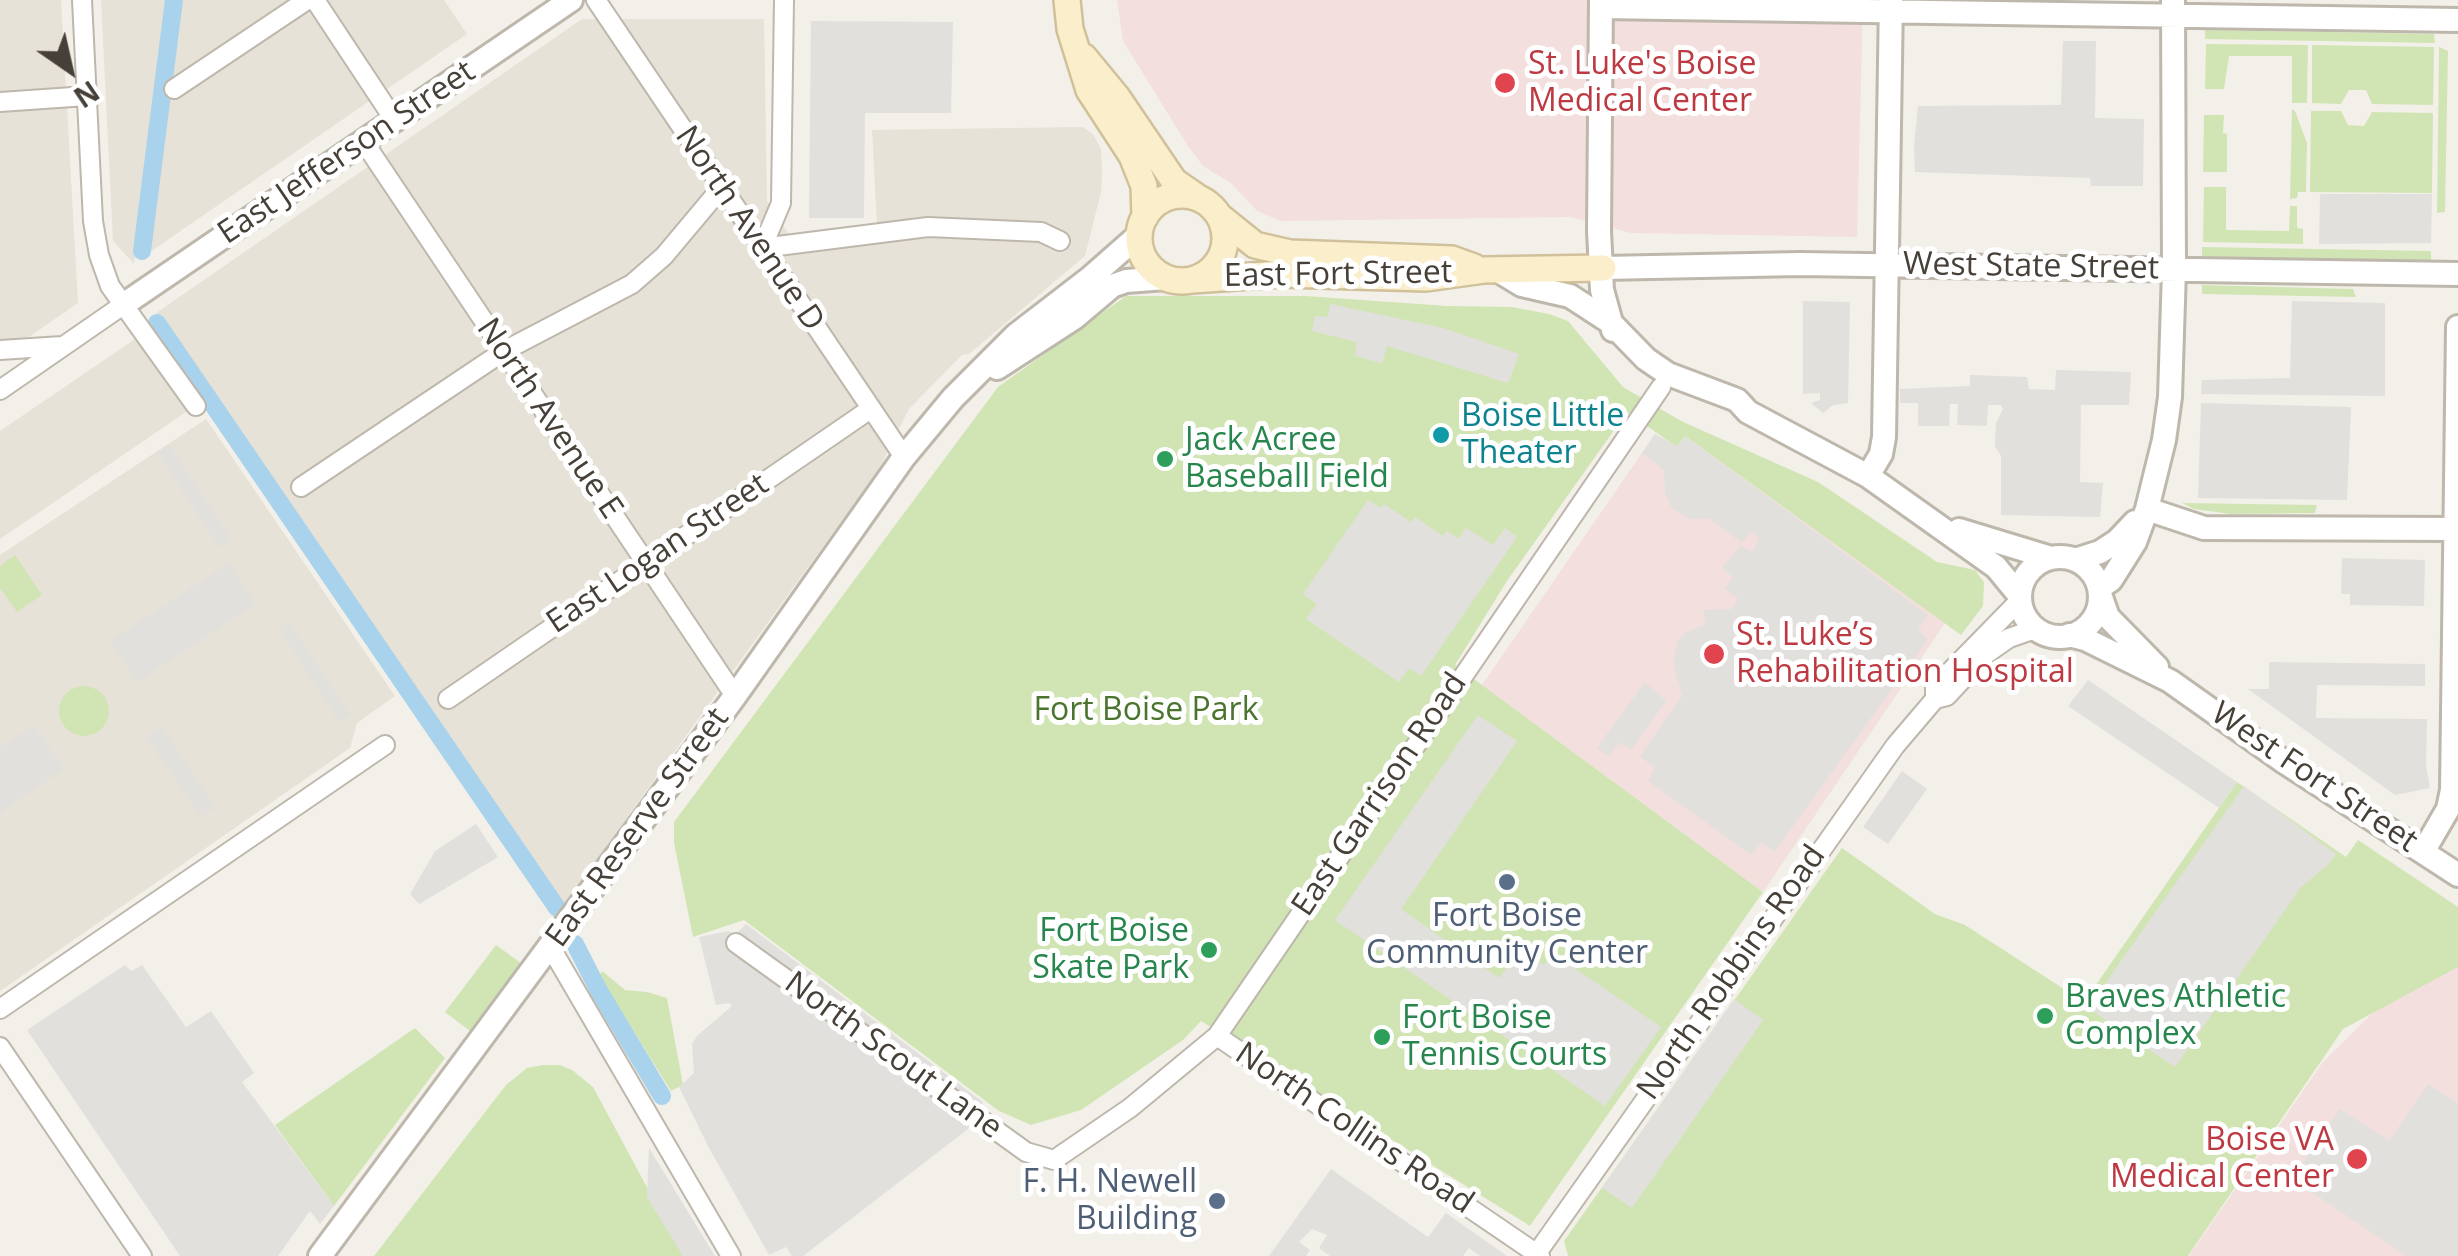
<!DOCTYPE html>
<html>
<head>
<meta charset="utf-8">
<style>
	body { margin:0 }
	#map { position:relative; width:2458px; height:1256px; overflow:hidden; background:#f3f0e9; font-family:"Open Sans",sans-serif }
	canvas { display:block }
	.north { position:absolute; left:20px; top:20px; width:100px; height:100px; -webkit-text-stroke:8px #fff; paint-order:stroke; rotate:146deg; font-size:28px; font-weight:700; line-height:40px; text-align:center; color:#474038 }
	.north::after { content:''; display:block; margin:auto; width:35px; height:45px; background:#474038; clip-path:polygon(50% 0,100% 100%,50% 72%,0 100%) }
</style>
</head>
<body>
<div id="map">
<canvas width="2458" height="1256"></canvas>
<div class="north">N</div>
</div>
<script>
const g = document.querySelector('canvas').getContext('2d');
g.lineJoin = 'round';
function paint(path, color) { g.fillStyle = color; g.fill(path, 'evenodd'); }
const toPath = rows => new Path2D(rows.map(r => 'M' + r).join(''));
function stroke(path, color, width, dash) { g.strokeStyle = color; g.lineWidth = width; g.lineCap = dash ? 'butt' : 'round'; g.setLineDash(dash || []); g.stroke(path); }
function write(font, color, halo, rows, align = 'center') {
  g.font = font + ' "Open Sans",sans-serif'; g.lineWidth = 10; g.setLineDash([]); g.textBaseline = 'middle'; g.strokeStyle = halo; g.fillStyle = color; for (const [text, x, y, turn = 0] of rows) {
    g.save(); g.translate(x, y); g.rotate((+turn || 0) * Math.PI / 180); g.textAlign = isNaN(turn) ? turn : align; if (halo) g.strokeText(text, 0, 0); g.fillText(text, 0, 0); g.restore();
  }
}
const residential = toPath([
	[0,0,61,0,78,303,0,357],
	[101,0,168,0,134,264,113,241],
	[181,0,444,0,467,34,150,252],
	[582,19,764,19,767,201,802,254,878,244,872,130,1083,127,1093,134,1101,149,1102,172,1101,192,1085,256,969,354,962,355,909,409,879,469,563,906,156,313],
	[141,335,192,408,0,539,0,431],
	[206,419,395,696,357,723,350,748,0,991,0,555]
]);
const medical = toPath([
	[1117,0,1863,0,1857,237,1631,233,1570,217,1281,221,1257,211,1231,183,1203,166,1188,146,1123,41],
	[1655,434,1677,446,1685,436,1945,623,1763,892,1482,685],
	[2458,929,2458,1256,2189,1256,2323,1062]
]);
const green = toPath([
	[2205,30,2434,34,2435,43,2205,39],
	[2206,44,2308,45,2307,103,2292,103,2292,56,2229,56,2224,89,2205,89],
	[2312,45,2434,47,2433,105,2372,104,2366,90,2349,90,2341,104,2312,103],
	[2439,47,2448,51,2445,212,2437,213],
	[2292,109,2295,111,2307,143,2306,192,2298,192,2297,198,2290,199],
	[2311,111,2341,111,2348,125,2364,126,2372,112,2433,113,2432,193,2310,192],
	[2204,115,2224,115,2223,133,2227,134,2227,172,2203,172],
	[2204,187,2226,187,2226,230,2289,231,2290,206,2297,206,2297,228,2303,229,2303,244,2203,242],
	[2202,247,2431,251,2431,262,2423,260,2202,257],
	[2202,285,2353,289,2356,297,2202,294],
	[1126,296,1306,296,1447,306,1512,307,1549,314,1568,321,1623,387,1681,421,1818,482,1937,562,1975,570,1984,582,1983,606,1961,635,1685,436,1677,447,1627,412,1507,581,1455,665,1763,892,1530,1226,1201,1021,1183,1040,1081,1110,1031,1125,999,1111,744,920,693,937,674,843,674,822,998,387],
	[2182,503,2317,505,2315,513,2231,514,2194,509],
	[15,555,42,595,17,612,0,588,0,566],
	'59 711a25 25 0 1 1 50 0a25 25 0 1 1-50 0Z',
	[2237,782,2346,857,2358,840,2458,907,2458,967,2343,1029,2188,1256,1568,1256,1564,1241,1842,848,1935,914,1965,925,2084,1002],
	[496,945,521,963,470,1031,445,1012],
	[602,971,625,990,647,992,667,998,683,1085,671,1091,599,976],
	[415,1028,445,1058,334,1206,275,1125],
	[543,1065,560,1065,572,1070,593,1087,684,1256,374,1256,506,1085,527,1068]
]);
const parking = toPath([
	[811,21,953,22,951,113,865,113,864,218,809,218],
	[2063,41,2096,41,2095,118,2144,119,2143,186,2091,186,2090,178,1915,172,1914,146,1918,106,2061,105],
	[2320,194,2432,194,2431,243,2319,244],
	[1803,301,1850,302,1848,403,1833,405,1823,413,1811,403,1820,400,1820,393,1803,394],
	[2292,301,2385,303,2385,396,2201,394,2202,380,2290,378],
	[1330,304,1443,328,1519,354,1508,383,1387,346,1382,363,1355,356,1357,342,1312,331,1315,316,1328,317],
	[2056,370,2131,372,2129,405,2081,405,2080,482,2103,483,2100,517,2001,515,2001,456,1995,446,1996,423,2003,409,2001,405,1988,405,1987,426,1957,425,1958,404,1950,404,1949,426,1918,426,1918,403,1900,403,1900,389,1970,386,1970,375,2027,377,2029,389,2055,390],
	[2201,403,2351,407,2347,500,2198,498],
	[1655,434,1677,446,1685,436,1928,615,1918,630,1928,639,1775,851,1761,843,1751,855,1648,781,1655,768,1640,756,1682,696,1673,663,1678,641,1685,633,1706,624,1703,610,1732,609,1738,599,1725,589,1733,577,1722,568,1740,546,1753,552,1759,537,1749,532,1742,543,1709,518,1690,519,1672,508,1665,493,1664,470,1642,453],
	[169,444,231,539,219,547,157,452],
	[1368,500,1381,508,1384,504,1411,522,1415,517,1443,536,1447,531,1458,539,1466,528,1493,545,1505,528,1517,537,1421,676,1409,668,1399,682,1306,619,1317,604,1303,594],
	[2342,558,2425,560,2424,606,2350,605,2350,594,2341,594],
	[229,563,256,604,137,682,110,641],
	[289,622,350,715,339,722,279,629],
	[2269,662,2425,664,2425,686,2317,685,2316,718,2427,719,2426,766,2430,788,2395,795,2248,689,2269,689],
	[2088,680,2237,782,2219,808,2068,706],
	[1645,682,1666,701,1631,750,1620,742,1609,756,1597,748],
	[1478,715,1517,741,1401,909,1499,978,1514,958,1526,956,1544,965,1552,953,1661,1027,1605,1106,1335,920],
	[34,725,64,769,0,813,0,748],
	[161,726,216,807,201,817,146,737],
	[1902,771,1927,789,1888,844,1863,827],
	[2244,786,2336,854,2328,865,2301,887,2175,1067,2088,1008],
	[476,824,498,857,419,904,410,894,435,851],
	[746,924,983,1102,968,1129,803,1256,792,1256,786,1247,769,1255,708,1146,679,1087,694,1073,692,1044,697,1036,732,1006,729,1003,716,1005,699,937,728,931,736,934],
	[125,965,131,971,142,965,186,1027,211,1011,254,1073,242,1082,334,1206,320,1224,310,1211,278,1256,180,1256,27,1030],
	[1734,999,1763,1020,1632,1208,1602,1188],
	[2428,1084,2458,1104,2458,1256,2407,1256,2292,1179,2340,1109,2389,1141],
	[649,1148,715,1256,683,1256,647,1197],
	[1331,1169,1428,1237,1446,1213,1507,1256,1480,1256,1469,1248,1463,1256,1330,1256,1319,1248,1327,1235,1312,1229,1299,1242,1310,1250,1306,1256,1269,1256]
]);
const canal = toPath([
	[142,251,174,0],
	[157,323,557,908],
	[575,944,599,991,662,1096]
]);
const minor = toPath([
	[82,0,93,221,99,255,110,286,196,406],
	[315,0,395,121],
	[596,0,904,457],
	[174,89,307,0],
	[0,102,87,96],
	[364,142,735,696],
	[762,248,928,227,1041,232,1060,241],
	[762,248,781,203,784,0],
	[0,350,62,346],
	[0,390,123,305],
	[301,487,504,351,632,284,664,256,721,188],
	[448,699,869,410],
	[1935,699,1935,687,2020,600],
	[736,943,1026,1152,1054,1160,1130,1108,1217,1036,1661,387],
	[551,948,731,1256],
	[0,1009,385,745],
	[1217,1036,1540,1256],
	[0,1047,142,1256],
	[1537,1253,1895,746,1935,699,1947,696,1986,654,2009,638,2035,629]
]);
const tertiary = toPath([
	[1601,0,1599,231,1602,290,1613,330],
	[1601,7,2458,20],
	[1603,268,1800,264,2458,274],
	[1499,271,1522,285,1570,296,1610,322,1646,359,1668,374,1737,400,1748,412,1868,476,1996,567,2020,596],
	[123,305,571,0],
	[997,368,1074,318,1112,286,1126,281,1166,278],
	[1868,476,1881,454,1884,437,1891,0],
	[2147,509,2204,528,2458,529],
	[1959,530,2051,558],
	'2020 597a40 40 0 1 1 80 0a40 40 0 1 1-80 0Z',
	[2075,560,2100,552,2117,541,2135,522],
	[2099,588,2111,580,2135,542,2147,509,2164,440,2170,397,2174,270,2173,0],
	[2100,594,2108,617,2157,667],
	[2069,635,2085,639,2170,681,2283,761,2458,875],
	[2423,852,2448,809,2452,790,2458,327],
	[320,1256,735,696,904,457,953,398,1016,335,1090,278,1140,234]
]);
const secondary = toPath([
	[1067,0,1070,29,1089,90,1132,156,1144,186,1145,217],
	[1084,57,1117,97,1174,181,1200,199],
	'1139 238a43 43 0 1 1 86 0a43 43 0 1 1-86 0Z',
	[1219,216,1255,245,1290,253,1452,259,1474,267],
	[1192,280,1281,274,1426,278,1484,270,1603,268]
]);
const markers = [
	[1505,83,12,"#e0444e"],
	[1441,435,10,"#0f9aa8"],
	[1165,459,10,"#2e9e5b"],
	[1714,654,12,"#e0444e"],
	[1507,882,10,"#5c6f8a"],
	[1209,950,10,"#2e9e5b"],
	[2045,1016,10,"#2e9e5b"],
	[1382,1037,10,"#2e9e5b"],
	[2357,1159,12,"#e0444e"],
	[1217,1201,10,"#5c6f8a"]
];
const healthNames = [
	["St. Luke's Boise",1528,65],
	["Medical Center",1528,102],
	["St. Luke’s",1736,636],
	["Rehabilitation Hospital",1736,673],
	["Boise VA",2334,1141,"right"],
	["Medical Center",2334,1178,"right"]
];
const streetNames = [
	["East Jefferson Street",347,153,-34],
	["North Avenue D",749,229,56],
	["West State Street",2031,267,1],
	["East Fort Street",1338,275,-1],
	["North Avenue E",549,419,56],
	["East Logan Street",658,554,-34],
	["West Fort Street",2314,778,34],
	["East Garrison Road",1380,795,-56],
	["East Reserve Street",638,828,-54],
	["North Robbins Road",1732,973,-55],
	["North Scout Lane",893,1056,36],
	["North Collins Road",1354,1129,34]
];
const cultureNames = [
	["Boise Little",1461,417],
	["Theater",1461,454]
];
const leisureNames = [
	["Jack Acree",1185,441],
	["Baseball Field",1185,478],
	["Fort Boise",1189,932,"right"],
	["Skate Park",1189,969,"right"],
	["Braves Athletic",2065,998],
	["Complex",2065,1035],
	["Fort Boise",1402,1019],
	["Tennis Courts",1402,1056]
];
const parkNames = [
	["Fort Boise Park",1146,711]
];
const serviceNames = [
	["Fort Boise",1507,917],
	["Community Center",1507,954],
	["F. H. Newell",1197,1183,"right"],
	["Building",1197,1220,"right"]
];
paint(residential, '#e7e2d7');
paint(medical, '#f3dfdd');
paint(green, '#d1e5b4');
paint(parking, '#e2e0dd');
stroke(canal, '#a9d3ec', 18);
stroke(minor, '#beb7ac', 22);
stroke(tertiary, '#beb7ac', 28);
stroke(secondary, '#d0c19b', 30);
stroke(minor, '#fff', 18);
stroke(tertiary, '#fff', 22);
stroke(secondary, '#fbeecb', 25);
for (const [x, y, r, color] of markers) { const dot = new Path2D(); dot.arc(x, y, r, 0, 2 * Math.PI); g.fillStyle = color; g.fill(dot); stroke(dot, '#fff', 4); }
write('32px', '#be3a42', '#fff', healthNames, 'left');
write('32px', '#474038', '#fff', streetNames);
write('32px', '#0d838f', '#fff', cultureNames, 'left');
write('32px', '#27864d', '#fff', leisureNames, 'left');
write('32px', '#4b752e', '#fff', parkNames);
write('32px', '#4e5e75', '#fff', serviceNames);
</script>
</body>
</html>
